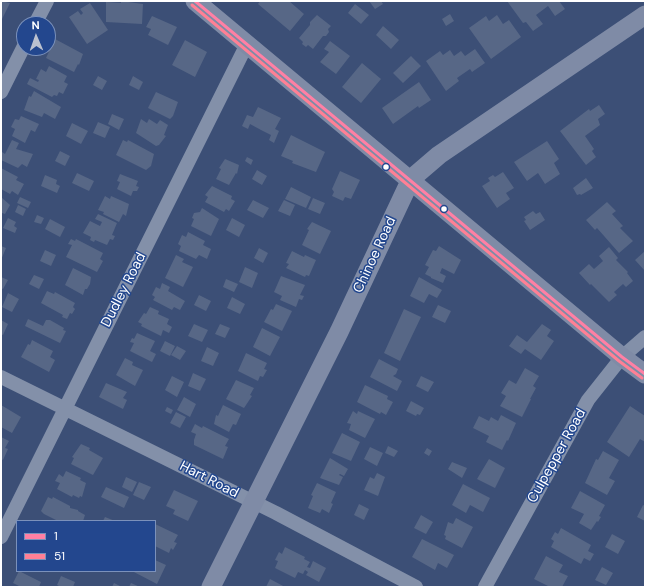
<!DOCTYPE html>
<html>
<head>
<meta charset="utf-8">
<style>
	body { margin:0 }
	#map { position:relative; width:646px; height:588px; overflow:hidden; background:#3c4f76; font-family:"DM Sans",sans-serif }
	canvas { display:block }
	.frame { position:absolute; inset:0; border:2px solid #fff; pointer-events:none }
	.legend { position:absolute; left:16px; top:520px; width:140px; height:52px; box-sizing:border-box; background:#23478e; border:1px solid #7b91bb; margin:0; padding:5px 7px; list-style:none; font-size:12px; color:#fff }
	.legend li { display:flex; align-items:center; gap:8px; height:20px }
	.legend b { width:20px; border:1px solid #7b91bb }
	.north { position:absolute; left:16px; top:16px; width:40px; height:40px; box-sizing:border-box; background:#23478e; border:1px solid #7b91bb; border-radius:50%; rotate:358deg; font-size:11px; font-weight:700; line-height:16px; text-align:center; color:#fff }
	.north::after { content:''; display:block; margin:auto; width:14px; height:18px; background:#bbc1cf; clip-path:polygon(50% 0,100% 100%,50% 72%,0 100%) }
</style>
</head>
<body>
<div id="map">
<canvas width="646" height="588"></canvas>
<div class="frame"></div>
<ul class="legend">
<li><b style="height:5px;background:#ff80a4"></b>1</li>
<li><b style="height:5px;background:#ff8095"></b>51</li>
</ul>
<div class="north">N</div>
</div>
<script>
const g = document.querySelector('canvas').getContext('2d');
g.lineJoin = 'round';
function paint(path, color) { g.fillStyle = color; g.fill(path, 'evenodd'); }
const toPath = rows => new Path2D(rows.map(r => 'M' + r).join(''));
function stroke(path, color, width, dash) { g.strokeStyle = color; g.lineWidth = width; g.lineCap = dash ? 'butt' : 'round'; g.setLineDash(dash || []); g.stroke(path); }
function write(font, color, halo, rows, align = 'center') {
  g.font = font + ' "DM Sans",sans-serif'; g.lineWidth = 3; g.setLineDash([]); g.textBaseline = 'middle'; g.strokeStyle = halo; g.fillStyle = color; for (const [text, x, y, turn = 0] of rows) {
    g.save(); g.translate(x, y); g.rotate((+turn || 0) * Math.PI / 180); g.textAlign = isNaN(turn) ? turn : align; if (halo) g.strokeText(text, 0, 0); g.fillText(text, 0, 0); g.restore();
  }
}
const building = toPath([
	[1,1,10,3,1,21],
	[121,1,143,4,142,24,106,22,106,2,121,3],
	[260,1,289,1,304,14,290,31,258,4],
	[369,1,381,1,383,4,375,9],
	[507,1,559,1,565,9,555,16,548,6,536,15,543,24,533,31,526,22,523,23],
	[90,3,108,30,87,44,69,17,78,11,81,15,83,13,80,9],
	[355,4,369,15,361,24,348,13],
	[450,14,454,21,446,26,442,19],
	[317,15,331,26,328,29,329,32,326,36,323,36,313,49,308,45,306,47,302,44,303,42,299,38,310,25,310,22],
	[497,15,503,24,509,20,521,37,491,59,469,28,486,16,489,21],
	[152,16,177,27,168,45,148,35,151,29,146,27],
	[383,26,399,40,391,49,376,35],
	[55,39,83,54,79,65,78,64,74,72,46,58],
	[185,40,207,52,195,77,172,65],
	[330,41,350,56,336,74,320,62,329,52,324,49],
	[475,49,485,63,472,72,470,69,457,78,459,81,446,91,426,61,440,51,443,55,450,50,454,56,461,51,465,56],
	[411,56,421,66,403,83,393,73],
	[362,63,381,79,361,103,342,87],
	[49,66,67,76,64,82,68,84,63,94,59,92,57,96,54,95,52,97,27,84,30,78,38,82,39,80,36,79,41,69,46,72],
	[98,76,107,81,102,90,93,85],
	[133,76,143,82,139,90,129,85],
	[419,82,431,100,419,108,418,106,393,124,382,108],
	[34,91,61,107,55,119,44,113,42,117,24,110,29,96,31,97],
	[156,92,178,102,173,116,170,119,148,108],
	[599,105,605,114,598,119,600,125,585,136,594,149,592,151,596,157,586,165,560,131,589,109,590,111],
	[258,107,281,118,275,129,279,131,274,143,269,140,271,135,261,130,250,124,248,129,242,126,247,115,253,117],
	[112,114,124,119,119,130,108,124],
	[21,116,39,124,35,132,31,130,25,143,12,136,15,129,11,127,15,119,19,120],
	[141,119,147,123,149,119,157,124,160,120,168,125,164,135,166,136,159,145,156,146,136,133],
	[98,122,110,127,105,138,93,133],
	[72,123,88,131,81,144,66,136],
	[291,135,325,152,316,172,292,163,293,161,281,156],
	[12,140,19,143,16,149,33,154,27,167,22,164,18,168,1,160,2,152,5,154],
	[123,140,127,142,128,140,154,154,151,166,146,170,116,155],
	[547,141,559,159,554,163,560,174,545,184,538,173,527,181,514,162],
	[60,151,70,156,65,166,55,161],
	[247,157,253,160,251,165,245,161],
	[225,159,239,165,237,174,236,173,229,185,216,179,221,169,219,168],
	[1,168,18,177,16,180,24,184,18,195,12,191,10,194,1,189],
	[257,170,267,176,262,185,252,179],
	[340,171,360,180,351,199,345,197,343,201,332,196,334,192,332,189],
	[503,172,514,188,506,193,510,199,497,208,482,186,490,181,488,178,493,175,495,177],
	[77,173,94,181,89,191,72,183],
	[120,174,138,181,136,186,139,187,137,191,133,191,131,196,117,189,120,182,117,181],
	[45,175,57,180,56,184,60,186,57,193,41,186],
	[586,178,593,188,581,195,580,194,577,195,573,188],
	[212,186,232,196,231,199,235,201,229,211,226,209,224,212,205,202,208,197,205,195],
	[291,187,311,197,306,208,285,199],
	[105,196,110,199,111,196,129,204,126,216,123,214,119,222,103,214,104,212,98,210],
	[1,197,10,205,5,214,2,213,1,216],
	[20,197,31,202,28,208,17,203],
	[313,198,325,203,320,214,308,209],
	[253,200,269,208,263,218,247,210],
	[284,200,295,205,290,216,278,211],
	[607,202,616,211,612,214,623,226,620,228,633,241,619,253,597,228,595,230,586,220],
	[18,205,26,209,23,216,15,212],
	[202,208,219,219,211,236,191,226,194,219,192,218,194,213,200,212],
	[533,211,536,214,540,212,545,220,530,230,524,221,526,220,524,217],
	[98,214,117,223,112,235,115,236,113,240,110,239,107,245,95,240,94,242,90,240,91,237,83,233,90,221,100,226,102,222,95,219],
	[37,215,44,218,41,224,34,222],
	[8,218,16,222,14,226,17,228,15,233,3,228],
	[232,218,245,225,239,237,226,230],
	[50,219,65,227,60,237,45,229],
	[312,222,331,231,320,254,302,245,309,230,307,229],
	[188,232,205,241,203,245,211,249,207,259,199,255,196,259,179,251,181,246,178,244,182,235,186,237],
	[71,239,75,241,76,239,103,253,100,259,103,261,97,272,66,257,72,245,68,244],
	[1,246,6,248,1,260],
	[439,246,461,260,454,274,442,268,440,273,446,276,443,283,431,278,431,277,425,274,429,267,425,265,433,250,436,251],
	[609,247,618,258,616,260,628,272,627,273,633,281,626,287,623,284,614,292,617,295,609,302,591,284,590,285,579,273,589,264,594,269,603,261,599,256],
	[259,248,268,253,263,263,254,258],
	[45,250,56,255,51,266,40,261],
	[292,251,304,257,305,255,316,260,309,276,306,275,305,277,286,268,289,264,286,263],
	[645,251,645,271,635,260],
	[176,255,184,259,182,262,193,267,183,287,165,278],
	[245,267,258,273,252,288,239,282],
	[73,268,91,277,90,284,87,289,85,289,83,295,65,285],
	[34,275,44,279,39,289,29,284],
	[281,276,305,285,300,295,304,296,302,300,299,299,296,307,280,300,282,296,274,292],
	[1,277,8,280,3,289,1,288],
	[419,277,442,290,437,298,429,294,424,303,410,296],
	[226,279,238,284,234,292,223,287],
	[162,283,170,287,168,291,185,301,180,310,174,307,172,310,153,300,155,297,152,295,156,287,160,289],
	[47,291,54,294,55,292,75,303,73,307,75,309,72,314,70,313,67,319,62,317,63,315,41,303],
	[8,293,19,299,12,312,2,307],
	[199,295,211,301,206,311,194,305],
	[232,297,245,304,240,314,227,308],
	[276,304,292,311,282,331,264,322,271,309,273,310],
	[438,305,451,311,445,323,432,317],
	[150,307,159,311,158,314,169,319,167,324,172,327,169,333,163,330,161,336,141,326,142,324,138,322,144,313,146,314],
	[404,309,421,317,400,361,384,353],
	[28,319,43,326,46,320,50,320,64,328,63,330,66,331,60,343,25,326],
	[1,320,8,324,3,335,1,334],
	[194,324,208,330,202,342,188,336],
	[220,324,230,328,225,338,215,334],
	[542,324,551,330,547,336,554,341,541,360,525,349,521,354,509,346,517,335,527,342],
	[262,328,280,337,270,356,253,347],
	[137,333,155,341,150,351,156,354,152,362,130,351,134,343,130,342,132,338,134,339],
	[32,340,53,351,50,357,55,360,49,372,21,357,28,344,30,345],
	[165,341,175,346,170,356,160,351],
	[177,346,186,351,180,360,171,355],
	[207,347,219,353,213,366,201,361],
	[246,353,267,363,264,369,267,370,263,377,260,376,258,381,238,371],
	[125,358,133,362,132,365,143,370,135,386,116,375],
	[379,359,398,369,396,374,393,376,402,381,397,391,370,377],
	[525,368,539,376,533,386,536,388,530,399,531,399,522,417,500,406,506,396,501,393,509,380,516,384],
	[193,373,206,379,200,391,188,386],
	[172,376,184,382,177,397,165,390],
	[421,376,434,382,428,392,416,386],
	[236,380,254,388,250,395,252,396,244,408,226,399],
	[106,383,127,392,123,398,127,400,123,409,99,397],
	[365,385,388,396,387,399,393,402,386,415,381,412,380,414,357,402],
	[184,397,196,404,190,417,177,410],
	[411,401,424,408,420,415,417,414,416,416,406,411],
	[1,405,21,417,12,433,1,427],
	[223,405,241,414,236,425,233,424,229,432,214,424,216,415,218,416],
	[630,406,645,416,645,442,640,439,629,457,607,442],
	[167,407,173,410,171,414,165,411],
	[353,411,357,414,358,411,375,419,365,438,349,430,351,424,347,423],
	[176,412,186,417,180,428,170,423],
	[501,415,516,423,508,441,507,440,502,450,486,442,489,436,473,428,479,416,489,421,491,417,498,421],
	[195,424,202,428,203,426,229,439,225,446,228,447,223,459,194,445,194,440,196,434,191,432],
	[342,433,360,442,351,461,332,453],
	[1,437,9,441,5,448,8,449,3,460,1,459],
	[81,444,90,448,89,450,103,458,93,475,71,464,74,458,72,457],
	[388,446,398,451,394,457,385,453],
	[370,447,383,453,377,466,364,459],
	[427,448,432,451,429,456,424,453],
	[603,451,619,460,609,478,615,481,607,495,585,483,596,459,598,460],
	[330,458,348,469,344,476,340,474,339,475,343,477,339,485,320,478],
	[489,459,505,468,495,488,477,479],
	[452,462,467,468,462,478,448,469],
	[66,471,81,478,80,480,86,483,82,497,80,496,79,498,73,495,72,497,57,489,60,483,55,481,59,474,63,477],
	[377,473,385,477,378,496,364,490,370,477,374,479],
	[126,477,137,482,132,492,122,487],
	[139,482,151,487,144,500,133,495],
	[317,483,336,492,331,503,333,504,329,513,322,509,320,513,308,508,313,496,311,495],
	[463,484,490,498,483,512,470,505,466,513,452,505],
	[106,487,129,497,124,508,101,497],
	[174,490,198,501,188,521,173,514,175,510,166,506],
	[580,491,605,505,599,516,601,517,598,522,597,521,591,530,579,523,584,514,571,508],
	[48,497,52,499,53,497,70,506,70,508,78,510,78,511,85,515,83,521,58,521,44,514,41,511],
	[359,504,369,509,364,520,354,515],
	[643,505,645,506,645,521,637,517],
	[421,515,433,522,426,534,414,528],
	[105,517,115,521,103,521],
	[456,518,473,527,462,548,445,539,446,536,444,535,448,522,453,524],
	[155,524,178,535,174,542,177,543,173,550,171,548,169,553,155,546],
	[561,528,591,545,588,551,594,554,590,561,584,558,581,564,551,547,554,541,551,539,555,532,558,534],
	[612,534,625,541,618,554,605,547],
	[422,539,454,555,447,568,438,563,435,570,412,557],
	[285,547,305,557,304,559,310,562,307,567,310,568,313,561,326,568,319,582,306,575,308,572,305,570,303,574,298,572,295,578,275,568,278,561,275,560,279,552,282,554],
	[546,556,563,565,559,572,568,576,562,587,550,587,534,579],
	[155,560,166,565,157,584,132,571,155,571],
	[602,567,613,573,606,585,595,580],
	[19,571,41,582,39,587,21,587,13,583],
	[61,576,75,582,73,587,61,587,57,585],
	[270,579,285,587,266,587],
	[114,583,122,587,112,587],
	[131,583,140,587,129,587]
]);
const street = toPath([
	[35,24,47,1],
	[1,92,24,46],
	[1,377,276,513,416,587],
	[1,537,247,44],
	[485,587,588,400,622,357,645,337]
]);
const secondary = toPath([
	[195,1,622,357,645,374],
	[211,587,339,332,411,179,439,155,645,15]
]);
const bus1 = toPath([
	[195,1,622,357,645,374]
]);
const bus2 = toPath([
	[192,5,619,361,642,378]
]);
const markers = [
	[386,167,3.5,"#fff"],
	[444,209,3.5,"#fff"]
];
const streetNames = [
	["Chinoe Road",375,255,-65],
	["Dudley Road",124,290,-63],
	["Culpepper Road",557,456,-61],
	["Hart Road",209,480,27]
];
paint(building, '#576786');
stroke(street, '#8390a9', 14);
stroke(secondary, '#7f8ba6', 19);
stroke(bus1, '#ff80a4', 3);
stroke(bus2, '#ff8095', 3);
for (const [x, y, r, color] of markers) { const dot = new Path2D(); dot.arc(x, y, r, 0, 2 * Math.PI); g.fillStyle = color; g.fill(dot); stroke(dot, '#23478e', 1.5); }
write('14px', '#fff', '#23478e', streetNames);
</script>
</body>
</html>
